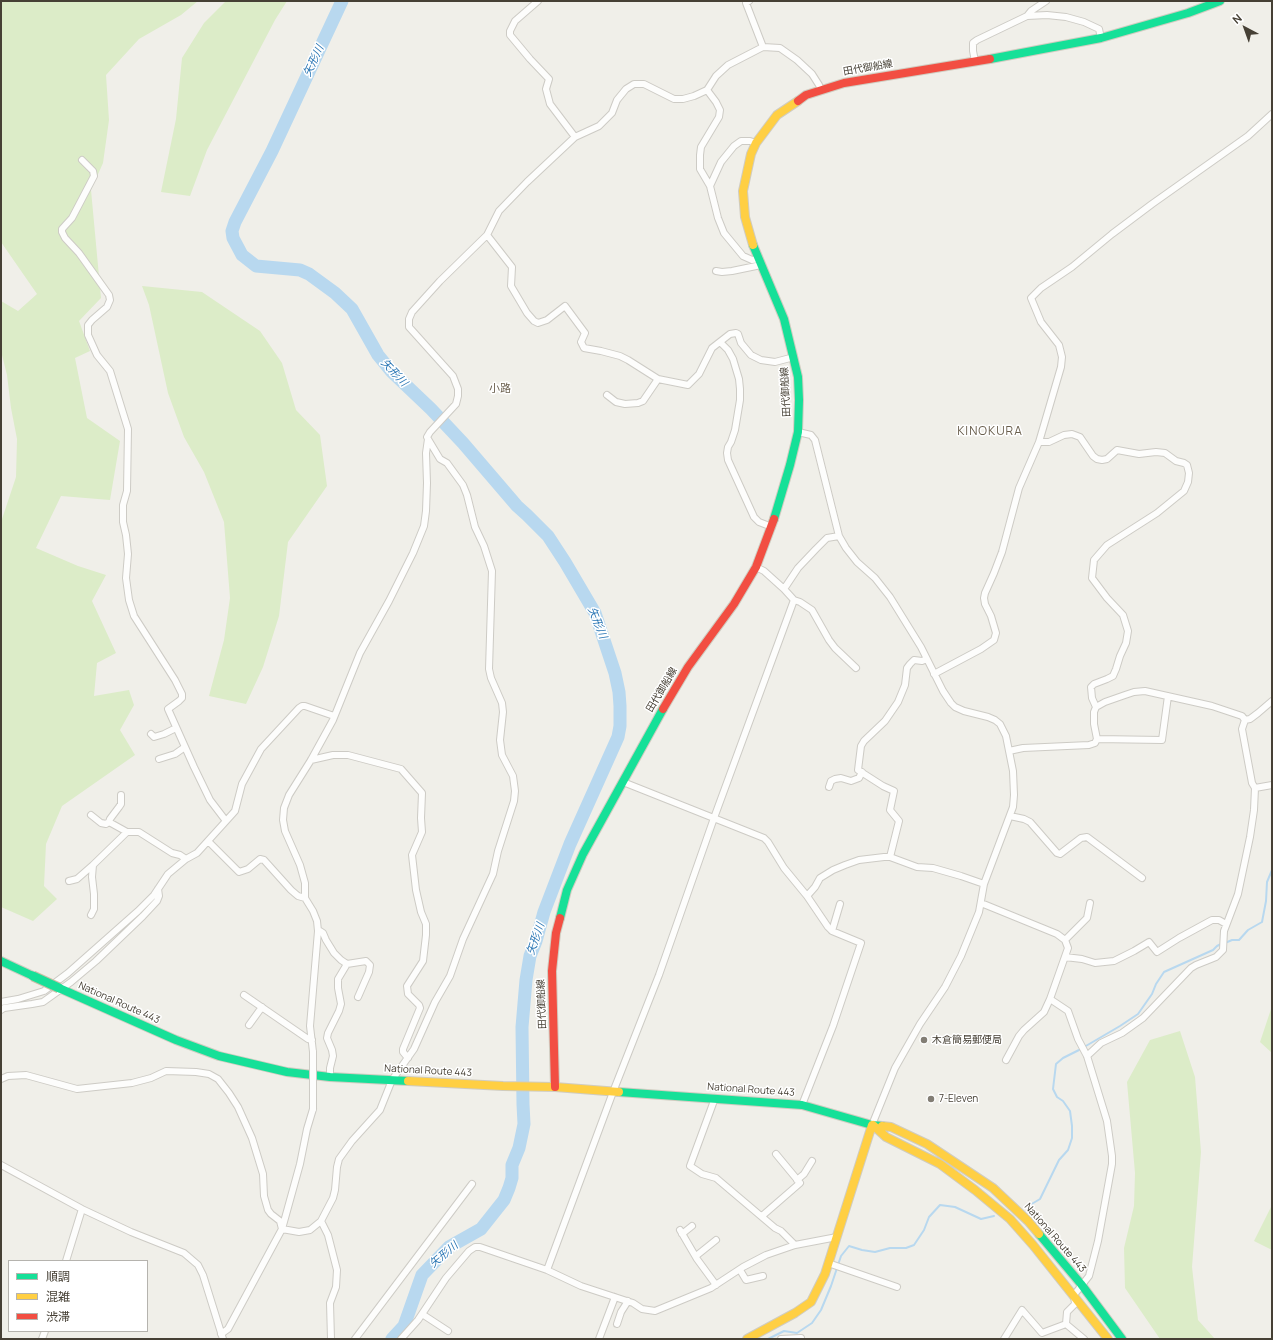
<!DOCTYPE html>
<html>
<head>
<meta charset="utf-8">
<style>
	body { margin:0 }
	#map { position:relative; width:1273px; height:1340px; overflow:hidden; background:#f0efe9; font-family:Manrope,"Noto Sans JP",sans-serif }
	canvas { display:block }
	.frame { position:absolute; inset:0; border:2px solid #464035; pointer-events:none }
	.legend { position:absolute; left:8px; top:1260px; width:140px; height:72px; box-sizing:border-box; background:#fff; border:1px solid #b5b3ae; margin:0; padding:5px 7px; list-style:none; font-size:12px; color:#464035 }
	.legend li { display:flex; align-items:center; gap:8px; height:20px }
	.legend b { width:20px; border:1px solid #b5b3ae }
	.north { position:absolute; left:1225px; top:8px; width:40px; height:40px; -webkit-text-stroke:3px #fff; paint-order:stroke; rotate:319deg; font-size:11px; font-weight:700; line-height:16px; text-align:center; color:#464035 }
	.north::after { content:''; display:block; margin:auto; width:14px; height:18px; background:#464035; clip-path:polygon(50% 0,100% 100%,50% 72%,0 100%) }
</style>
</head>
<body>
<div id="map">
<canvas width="1273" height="1340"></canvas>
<div class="frame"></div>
<ul class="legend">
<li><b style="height:5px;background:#16e098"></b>順調</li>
<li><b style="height:5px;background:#ffcf43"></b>混雑</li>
<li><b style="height:5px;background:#f24e42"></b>渋滞</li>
</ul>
<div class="north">N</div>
</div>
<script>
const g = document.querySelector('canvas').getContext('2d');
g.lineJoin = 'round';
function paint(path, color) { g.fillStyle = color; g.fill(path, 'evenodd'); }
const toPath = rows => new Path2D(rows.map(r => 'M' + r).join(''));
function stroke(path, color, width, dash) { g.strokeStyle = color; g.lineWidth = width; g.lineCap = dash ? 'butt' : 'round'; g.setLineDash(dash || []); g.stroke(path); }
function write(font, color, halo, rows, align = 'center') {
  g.font = font + ' Manrope,"Noto Sans JP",sans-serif'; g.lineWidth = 3; g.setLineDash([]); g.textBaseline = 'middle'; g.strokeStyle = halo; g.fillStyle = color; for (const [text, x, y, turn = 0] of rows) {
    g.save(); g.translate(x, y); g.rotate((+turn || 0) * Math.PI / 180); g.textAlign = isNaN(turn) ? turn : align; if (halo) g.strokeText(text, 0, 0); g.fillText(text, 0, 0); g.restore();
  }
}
const green = toPath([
	[1,1,198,1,181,15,139,39,106,75,109,120,103,163,91,190,101,298,79,321,90,351,75,358,87,418,120,441,110,500,61,496,36,548,78,566,106,575,92,601,116,653,97,663,94,696,129,690,134,705,120,730,135,755,62,806,46,844,44,886,57,899,33,921,1,907,1,522,16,477,17,439,11,408,7,375,1,351,1,301,18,311,37,294,1,242],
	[226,1,287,1,275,20,207,150,190,196,161,192,176,119,182,58,204,23],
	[142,286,202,292,260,331,282,363,296,410,320,435,327,486,288,542,279,616,263,667,246,704,209,696,224,640,230,598,224,522,204,472,184,437,168,393,149,305],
	[1272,1006,1272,1053,1260,1042],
	[1180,1031,1195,1077,1201,1152,1192,1267,1198,1320,1215,1339,1160,1339,1125,1288,1124,1248,1134,1206,1135,1173,1127,1082,1150,1040],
	[1272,1205,1272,1250,1254,1241]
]);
const stream = toPath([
	[1225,943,1232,940,1239,940,1248,930,1262,922,1266,901,1267,882,1272,870],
	[1030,1205,1040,1199,1059,1160,1068,1150,1072,1138,1072,1126,1070,1111,1063,1101,1057,1097,1053,1089,1056,1064,1063,1058,1079,1050,1120,1026,1138,1014,1152,994,1156,984,1164,972,1213,950,1217,946,1221,944],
	[768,1339,784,1331,797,1333,812,1323,821,1310,831,1286,841,1256,849,1246,862,1250,875,1252,890,1248,906,1248,914,1245,924,1230,929,1217,940,1205,955,1207,981,1219,994,1216]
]);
const river = toPath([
	[342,1,272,151,235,222,232,231,233,238,242,255,256,266,300,270,309,274,335,293,352,309,378,355,391,371,431,409,463,443,517,506,527,515,548,536,565,562,595,613,615,673,619,692,620,706,620,726,618,737,570,844,544,912,536,941,530,956,526,980,522,1027,523,1104,524,1124,519,1148,512,1165,512,1178,509,1188,504,1200,481,1229,449,1247,422,1275,404,1326,392,1339]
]);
const street = toPath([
	[538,1,515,21,510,31,510,35,530,59,549,79,546,89,550,104,575,137],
	[749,1,746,3,763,47],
	[1027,16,1031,11,1046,1],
	[975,61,973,51,973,43,977,40,1027,16,1047,15,1066,17,1084,22,1099,29,1101,38],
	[707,90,716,102,720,110,719,117,701,147,700,155,700,169,710,186,718,218,724,233,743,256,752,260,759,259],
	[710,186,721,162,734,146,741,141,750,141,756,143],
	[487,235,512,267,511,286,527,313,534,321,538,323,547,320,565,306,585,333,581,342,584,348,601,351,620,356,628,360,658,379,688,385,699,374,712,348,730,334,736,333,738,334,741,343,751,355,761,360,775,362,794,357],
	[716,271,722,272,732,271,761,265],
	[720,342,728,350,733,359,739,379,740,389,740,400,735,430,731,442,728,447,727,453,728,460,754,517,759,522,772,527],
	[607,395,616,402,625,404,638,403,643,401,658,379],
	[798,432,811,435,815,440,839,536,846,548,857,562,875,578,890,597,921,647,943,691,951,703,955,707,964,711,988,717,995,720,1000,724,1006,736,1013,771,1014,795,1013,807,984,884,979,912,961,956,945,987,920,1024,895,1068,872,1125],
	[784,589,798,568,816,549,827,538,839,536],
	[794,600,800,602,812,610,829,640,835,648,856,668],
	[934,674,981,649,994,640,996,633,991,616,985,604,984,598,985,593,994,573,1002,552,1019,488,1039,442,1061,367,1062,357,1059,345,1041,322,1031,298,1041,288,1072,267,1112,234,1152,204,1248,136,1272,114],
	[1096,707,1105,702,1125,695,1134,692,1145,691,1212,706,1242,716,1245,720],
	[1245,720,1250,719,1258,713,1272,701],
	[151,734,154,737,164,734,176,728],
	[1097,739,1162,740,1168,696],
	[1009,751,1023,748,1089,745,1095,743,1097,739,1094,724,1094,712,1096,707,1092,698,1091,687,1094,684,1107,679,1113,676,1116,669,1120,656,1126,643,1128,631,1123,615,1107,598,1092,578,1094,560,1107,545,1157,513,1184,491,1188,482,1189,473,1187,465,1184,463,1176,461,1165,453,1156,452,1139,454,1117,450,1107,459,1102,460,1097,459,1093,456,1080,437,1072,434,1064,435,1049,442,1039,442],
	[159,759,175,754,185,747],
	[311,760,333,755,348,755,401,769,422,793,421,818,422,832,412,855,416,890,421,912,426,924,426,935,423,961,407,986,408,994,419,1005,420,1008,403,1049,403,1052,408,1058],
	[623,782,764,838,768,842,784,868,807,896,828,927,832,931,861,943,833,1026,802,1105],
	[829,787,831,781,835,779,841,778,851,781,859,778,862,772],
	[1255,788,1272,785],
	[121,795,121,804,119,807,110,819,109,822,127,832],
	[91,815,101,823,106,824,109,822],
	[1010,816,1024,819,1030,822,1057,853,1060,854,1081,838,1087,837,1142,878],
	[226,821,235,811,242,784,261,749,299,708,302,706,305,706,334,716],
	[208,841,239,872,248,869,260,859,264,860,291,890,298,896,305,898],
	[890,857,899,821,890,810,894,791,883,786,858,770,861,746,864,741,885,721,898,702,905,685,907,668,910,664,914,660,922,661,927,659],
	[69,881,77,879,93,865],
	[807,896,815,887,820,878,833,870,845,865,859,860,884,857,890,857,917,867,933,868,961,876,984,884],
	[981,903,1057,934,1065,940,1068,948,1050,999,1068,1011,1078,1039,1087,1056,1107,1121,1112,1156,1112,1164,1098,1241,1089,1276,1074,1295,1075,1304,1067,1312,1066,1324],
	[91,915,94,909,94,894,92,877,93,865,127,832,139,832,172,853,180,855,186,859],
	[318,931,320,931,323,933,326,940,334,953,341,960,347,964,366,961,370,965,369,972,358,997],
	[832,931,840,904],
	[1065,940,1087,918,1090,903],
	[1065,957,1082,959,1095,963,1114,961,1134,951,1149,942,1157,952,1179,938,1212,920,1219,920,1226,924],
	[244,995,308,1039,312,1040],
	[1,1002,18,999,44,991,68,973,138,911,154,895,168,874,186,859,197,853,226,821,210,800,194,767,168,709,179,701,182,698,182,694,175,680,134,616,129,600,126,578,128,554,126,535,123,522,123,505,127,491,128,429,110,371,97,355,88,335,88,325,92,320,107,307,110,300,109,295,79,253,65,238,62,232,62,229,72,218,94,176,93,171,82,160],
	[1,1010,4,1008,32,1004,43,1002,71,982,96,961,143,916,157,901,159,896,158,889],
	[249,1025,262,1007],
	[313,1052,310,1026,318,931,317,921,313,911,305,898,305,883,300,865,285,831,283,820,284,808,289,795,311,760,333,720,360,653,389,601,413,553,424,526,426,511,427,483,426,453,428,439,427,437,430,432,456,404,458,396,458,389,453,376,409,327,409,319,412,312,440,281,487,235,499,211,527,182,575,137,599,126,612,113,617,100,626,89,634,84,644,84,674,99,683,99,694,96,707,90,716,76,728,65,759,49,763,47,780,48,797,60,812,74,819,85,821,90],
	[1087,1056,1101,1043,1122,1033,1143,1018,1191,968,1196,965,1216,957,1223,950,1224,931,1238,894,1250,837,1254,810,1255,788,1252,783,1242,729,1245,720],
	[1006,1060,1019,1036,1024,1030,1044,1012,1050,999],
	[330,1077,330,1068,333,1056,332,1050,327,1038,328,1033,339,1011,341,1004,338,988,338,979,347,964],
	[1,1079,8,1076,26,1075,77,1089,132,1083,151,1078,166,1071,196,1072,209,1074,218,1079,229,1093,238,1107,252,1138,263,1174,264,1196,268,1210,271,1214,280,1221,282,1229],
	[715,1098,690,1166,702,1174,716,1178,775,1228,781,1231,795,1245],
	[1,1165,82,1209,131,1232,184,1253,198,1265,203,1275,223,1339],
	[797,1180,804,1174,812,1161],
	[762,1216,800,1183,776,1154],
	[321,1221,328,1235,337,1270,336,1287,330,1303,331,1339],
	[282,1229,299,1232,310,1230,321,1221,333,1198,335,1190,337,1167,339,1159,352,1141,380,1110,392,1080,414,1049,435,1002,450,976,463,939,493,874,498,851,514,801,515,791,513,776,502,755,500,740,503,712,502,703,491,678,489,669,492,571,484,546,475,527,467,495,463,485,447,463,440,459,428,439],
	[680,1230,697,1259,716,1285],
	[682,1234,692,1226],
	[696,1256,716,1240],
	[66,1261,82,1209],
	[828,1263,897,1287],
	[547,1270,613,1092,659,975,714,818,794,600,784,589,764,571,756,567],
	[740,1270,746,1280,763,1276],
	[422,1314,448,1331],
	[617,1324,621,1312,628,1301],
	[1066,1324,1084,1339],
	[221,1334,228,1329,282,1229,300,1164,307,1129,313,1109],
	[42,1339,45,1331],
	[355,1339,472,1184],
	[401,1339,418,1320,446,1278,469,1251,475,1247,480,1247,547,1270,581,1286,633,1303,642,1309,655,1311,711,1288,743,1267,766,1255,795,1245,837,1237],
	[599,1339,615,1297],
	[781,1339,801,1338],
	[1004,1339,1022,1310,1042,1333,1066,1324]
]);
const fast = toPath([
	[990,59,1101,38,1188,13,1220,1],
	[753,245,784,319,798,377,799,400,798,432,790,465,774,519],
	[560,918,567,890,583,854,663,709],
	[1,961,33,976],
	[59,988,176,1040,219,1056,287,1072,330,1077,408,1081],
	[619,1092,802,1105,872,1125,882,1126],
	[1039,1234,1081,1284,1122,1339]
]);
const slow = toPath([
	[753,245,745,217,743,191,751,154,756,143,777,115,798,101],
	[408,1081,503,1086,555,1087,619,1092],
	[873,1125,886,1137,940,1164,975,1190,1010,1219,1033,1245,1108,1339],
	[882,1126,891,1127,927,1144,993,1188,1028,1221,1039,1234],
	[747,1339,795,1313,811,1302,825,1274,872,1125]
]);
const jam = toPath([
	[798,101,806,95,844,83,990,59],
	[663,709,688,667,734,604,756,567,774,519],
	[555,1087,552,971,556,933,560,918]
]);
const streetBridge = toPath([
	[313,1052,313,1109]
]);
const fastBridge = toPath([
	[33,976,59,988]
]);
const markers = [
	[924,1040,4,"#827d74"],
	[931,1099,4,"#827d74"]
];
const streetNames = [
	["田代御船線",868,68,-10],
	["田代御船線",786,392,-93],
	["田代御船線",662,690,-59],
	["National Route 443",119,1003,24],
	["田代御船線",542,1004,-92],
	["National Route 443",428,1071,3],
	["National Route 443",751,1090,4],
	["National Route 443",1055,1238,49]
];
const poiNames = [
	["木倉簡易郵便局",932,1040],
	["7-Eleven",939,1099]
];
const waterNames = [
	["矢形川",314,61,-65],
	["矢形川",394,373,47],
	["矢形川",597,623,68],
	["矢形川",536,939,-71],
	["矢形川",444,1255,-40]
];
const neighbourhoodNames = [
	["小路",500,389]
];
const quarterNames = [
	["KINOKURA",990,432]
];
paint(green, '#dcecc8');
stroke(stream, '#b8d8ef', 2);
stroke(river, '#b8d8ef', 13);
stroke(street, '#cdcbc5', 8);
stroke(fast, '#d0ccc0', 10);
stroke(slow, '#d0ccc0', 10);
stroke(jam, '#d0ccc0', 10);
stroke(street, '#fdfdfc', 6);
stroke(fast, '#16e098', 8);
stroke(slow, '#ffcf43', 8);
stroke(jam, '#f24e42', 8);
stroke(streetBridge, '#cdcbc5', 8, []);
stroke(fastBridge, '#c9bda4', 11, []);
stroke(streetBridge, '#fdfdfc', 6);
stroke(fastBridge, '#16e098', 9);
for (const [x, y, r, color] of markers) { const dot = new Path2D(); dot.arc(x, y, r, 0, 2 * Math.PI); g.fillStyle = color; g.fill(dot); stroke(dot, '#fff', 1.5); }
write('10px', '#464035', '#fff', streetNames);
write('10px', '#464035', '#fff', poiNames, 'left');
write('italic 11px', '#2b77b5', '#fff', waterNames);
write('11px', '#695e4c', '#fff', neighbourhoodNames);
g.letterSpacing = '1px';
write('12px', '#695e4c', '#fff', quarterNames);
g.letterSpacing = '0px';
</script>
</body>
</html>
